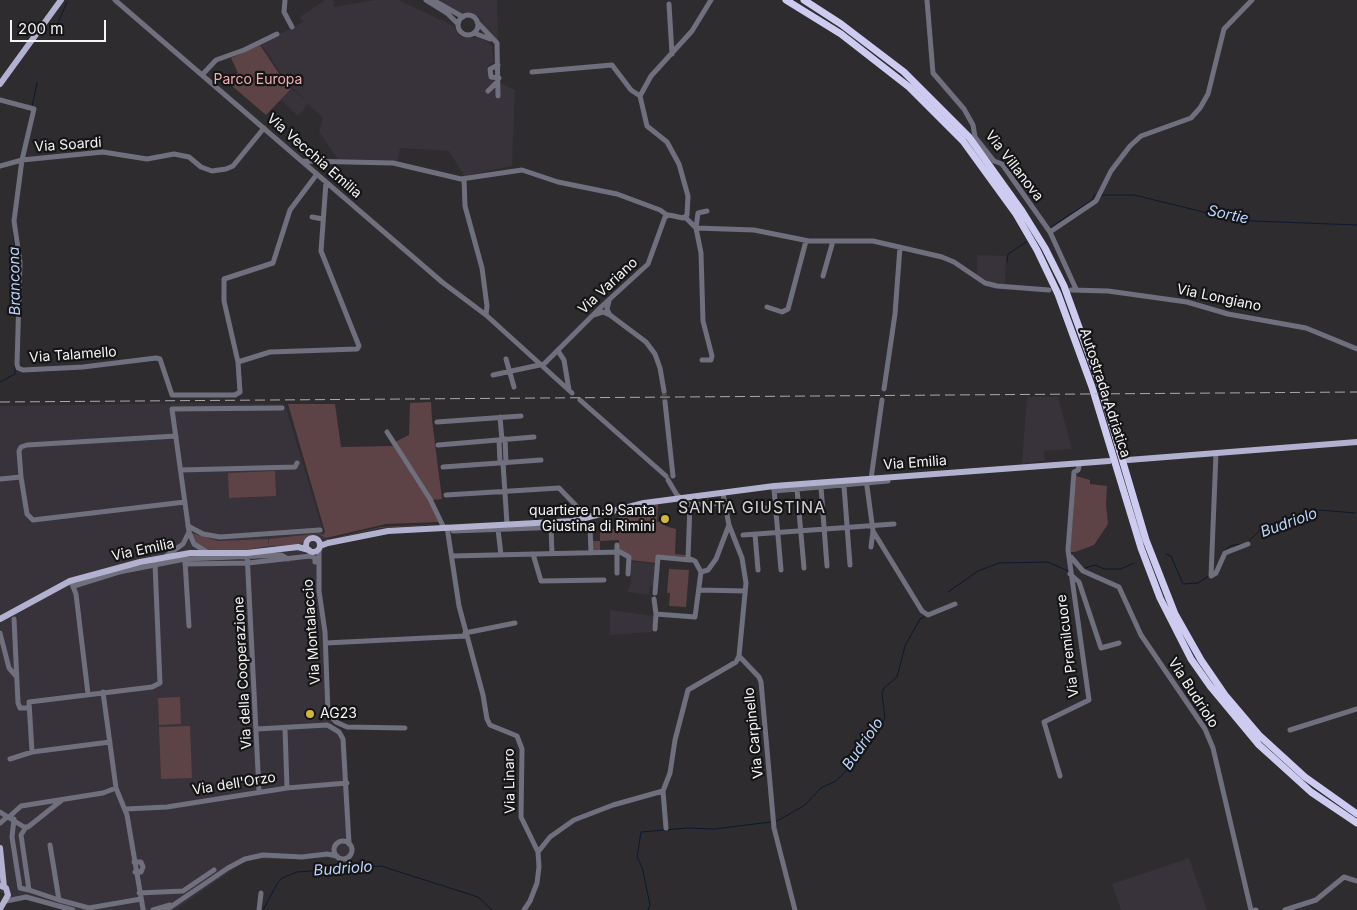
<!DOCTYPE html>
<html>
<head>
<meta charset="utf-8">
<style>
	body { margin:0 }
	#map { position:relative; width:1357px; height:910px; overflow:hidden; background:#2e2c2f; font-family:Inter,sans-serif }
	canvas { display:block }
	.scale { position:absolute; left:10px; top:20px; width:96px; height:22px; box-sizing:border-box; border:2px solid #f5f4f6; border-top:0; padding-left:6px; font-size:15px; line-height:18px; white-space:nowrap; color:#f5f4f6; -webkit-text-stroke:4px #161516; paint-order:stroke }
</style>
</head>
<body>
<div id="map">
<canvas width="1357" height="910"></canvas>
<div class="scale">200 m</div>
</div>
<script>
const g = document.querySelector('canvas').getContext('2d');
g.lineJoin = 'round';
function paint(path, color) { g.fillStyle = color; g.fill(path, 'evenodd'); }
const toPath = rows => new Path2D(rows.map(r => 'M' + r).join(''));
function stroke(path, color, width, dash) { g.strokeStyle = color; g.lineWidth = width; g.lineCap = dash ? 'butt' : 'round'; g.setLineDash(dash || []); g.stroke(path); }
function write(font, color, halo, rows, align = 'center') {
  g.font = font + ' Inter,sans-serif'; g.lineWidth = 4.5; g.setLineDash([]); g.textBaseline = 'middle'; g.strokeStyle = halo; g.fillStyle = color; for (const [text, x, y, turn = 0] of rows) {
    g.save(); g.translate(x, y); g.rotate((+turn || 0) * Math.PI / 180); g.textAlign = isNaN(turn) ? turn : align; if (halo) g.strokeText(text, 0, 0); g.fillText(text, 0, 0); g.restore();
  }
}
const built = toPath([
	[325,0,333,0,334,7,375,0,398,0,454,26,459,35,464,38,478,37,488,42,492,46,494,62,487,66,488,77,515,90,512,166,464,176,449,151,400,148,398,161,338,160,319,131,323,118,308,104,298,116,281,100,292,89,308,103,286,81,261,44,303,22,300,17],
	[438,0,497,0,498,41,481,23,479,17,466,12,460,13],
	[977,255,1006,256,1005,285,992,283,977,276],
	[1027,397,1058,397,1072,449,1044,451,1045,461,1022,463],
	[192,403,285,404,325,537,325,547,321,555,321,595,326,625,331,722,346,741,352,842,355,850,353,857,350,861,342,863,330,858,250,860,241,864,175,910,62,910,27,899,6,902,3,893,0,892,0,406],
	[630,561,656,564,654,586,650,586,649,595,627,592,631,583],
	[610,610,654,616,652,632,610,635],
	[1189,858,1207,910,1121,910,1112,884]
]);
const green = toPath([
	[260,45,284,81,291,89,266,115,224,79,238,73,231,58],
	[431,402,432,420,442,499,432,500,395,442,409,435,410,403],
	[288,404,335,404,341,447,393,446,428,500,439,522,386,524,326,538,314,532,269,538,315,532,323,535,325,532],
	[275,471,276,496,229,498,228,473],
	[1076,476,1090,480,1090,484,1107,486,1106,504,1108,524,1094,545,1075,552,1070,552],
	[658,504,657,522,665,522,665,526,676,529,675,554,686,555,686,557,657,555,656,563,630,560,627,554,619,551,619,540,600,541,600,550,593,551,593,541,600,541,600,527,622,530,623,510],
	[441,524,380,528,327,540,313,535,299,545,269,546,269,539,314,534,324,539,330,539,381,527],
	[192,533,218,541,268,539,269,546,240,551,212,551,197,544],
	[669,569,689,570,686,607,669,606,670,593,667,593],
	[180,697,181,724,159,725,158,698],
	[190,726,192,778,161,779,159,727]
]);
const stream = toPath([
	[57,25,67,2],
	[32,107,37,83],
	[1102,195,1134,195,1228,218,1254,221,1357,225],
	[1051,227,1092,200,1095,194],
	[13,232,17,263],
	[1007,262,1008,254,1026,242],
	[0,382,15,374,15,367],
	[1249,541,1260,530,1298,514,1319,510,1355,513],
	[1224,551,1230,546,1240,544],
	[1166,554,1171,556,1183,584,1198,583,1209,576],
	[1085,568,1095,565,1104,569,1121,569,1134,563],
	[948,592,978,571,999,563,1048,562,1068,571],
	[777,821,805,805,821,788,836,781,851,766,885,719,882,693,884,688,897,677,905,646,920,619,924,617],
	[263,910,277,884,282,878,297,872,381,866,478,897,492,910],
	[648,910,650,905,642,867,637,857,641,832,688,828,714,829,771,822]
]);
const minorTunnel = toPath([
	[664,391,665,402]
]);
const minor = toPath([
	[115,0,442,282,486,315,572,393],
	[285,0,284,12,292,27],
	[426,0,447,13,458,24],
	[433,0,463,17],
	[927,0,933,73,964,109,973,125,975,137,994,161,1002,164,1050,232,1076,289],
	[669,4,672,54],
	'458 25a10 10 0 1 1 20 0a10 10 0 1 1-20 0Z',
	[477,22,497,43,498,96],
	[474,33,490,39],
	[498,65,490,69,491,77,499,78],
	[532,72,612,65,631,90,640,96],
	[202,75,216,60,244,50,277,34],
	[488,91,496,83],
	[0,100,34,109,22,160,14,221,20,262,17,364,18,368,23,370,83,367,156,358,160,359,172,395,235,395,240,392,238,362,224,301,224,279,273,263,290,210,317,174],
	[302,161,393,163,461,179,522,170,558,182,617,194,660,210,667,215],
	[0,166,22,160,103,152,147,159,174,154,189,157,201,167,212,171,226,169,233,166,264,128],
	[464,179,465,206,482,268,487,306,486,315],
	[312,217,323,219],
	[685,217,696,228,754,230,809,241,873,241,942,257,954,262,985,283,997,286,1049,290],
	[1050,232,1096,201,1111,171,1130,146,1141,136,1191,118,1200,108,1208,94,1224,29,1252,0],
	[823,276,833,241],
	[1071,290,1108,291,1187,302,1228,314,1306,328,1357,349],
	[767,307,782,312,788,309,806,241],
	[594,315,603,312,610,315,607,309,609,301],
	[610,315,646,342,655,354,660,368,664,391],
	[558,351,564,360,569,390],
	[506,359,514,387],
	[702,360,711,360,712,356,703,321,701,253,696,228,698,213,707,211],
	[238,362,270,352,357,349,359,346,321,251,326,182],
	[493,375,544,364,601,307,648,264,665,217,669,215,683,218,687,215,688,196,679,164,667,142,647,126,640,96,651,76,692,31,711,0],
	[884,389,895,314,900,247],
	[580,400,666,476],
	[665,402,673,476],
	[500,417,502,440],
	[437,422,521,416],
	[387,432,430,499,444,528],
	[176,436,27,445,21,447,19,451,21,477,27,514,33,520,185,502],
	[505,439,506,463],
	[499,440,500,463],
	[438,445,534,437],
	[1216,453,1211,576,1216,573,1225,553,1248,544],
	[503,463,507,524],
	[443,467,541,460],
	[181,470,295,467,297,463],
	[0,479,21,477],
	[866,479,873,531,922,611,928,615,955,604],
	[871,479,882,400],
	[668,480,677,495,690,505,725,503],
	[844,486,850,565],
	[821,487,827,566],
	[774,489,781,570],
	[797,489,804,568],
	[774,491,888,481],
	[723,494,729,525,742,558,746,583,739,656,759,677,761,682,774,828,795,910],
	[446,495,559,488,587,517],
	[690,505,688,558,695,561,701,572],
	[621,508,621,527],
	[761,509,776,507],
	[188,526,203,534,220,537,320,530],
	[447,527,459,606,483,695,487,719,490,725,517,736,522,749,521,817,538,852,539,867,537,883,530,901,524,910],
	[551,527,552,554],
	[498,529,501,555],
	[453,531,590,526,591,553],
	[755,534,758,570],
	[743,535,894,524],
	[617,545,617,573],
	[871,547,873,531],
	[319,549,319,591,325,632,328,713,336,722,347,727,405,728],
	[207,552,194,544,189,532,172,409,282,408],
	[247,553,259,791],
	[533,554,541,581,604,580],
	[166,556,183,544,189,532],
	[452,556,620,552,629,557,628,574],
	[1071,557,1083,571,1119,587,1141,635,1205,729,1213,748,1251,910],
	[185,561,189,626],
	[185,564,248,563,310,556,315,558,315,562],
	[701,572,708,570,716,559,729,525],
	[1070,574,1079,582,1101,648,1119,643],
	[72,584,76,594,88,694],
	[74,586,119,572,185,559,281,555,288,559],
	[700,590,745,591],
	[655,593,658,557,690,560],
	[654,599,656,614],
	[14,619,18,703,20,708,29,708],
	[655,629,656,614,695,617,701,572],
	[0,633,9,668,16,676],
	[465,633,515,623],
	[326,643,466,636],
	[103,692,116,788,127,815,143,909],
	[329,726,339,732,343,739,349,844],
	[285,728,287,788],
	[257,729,327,725],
	[1290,730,1357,709],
	[32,752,29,702,152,687,160,683,155,564],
	[10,759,32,752,110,742],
	[1060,776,1044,722,1089,700,1068,550,1074,472,1078,470,1080,463],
	[663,791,666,828],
	[126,809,167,807,287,788,347,783],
	[0,812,24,827,28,827,62,800],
	[9,817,21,806,103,793,116,788],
	[14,819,12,837,20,888,29,890],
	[0,823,7,817],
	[26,827,21,835,29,890,59,900],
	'334 850a9 9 0 1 1 18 0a9 9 0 1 1-18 0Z',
	[50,845,59,900,89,908,141,899],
	[538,852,550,837,574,820,613,805,663,791,670,773,675,740,688,690,736,662,739,656],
	[134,862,141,862,143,867,141,872,135,872],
	[139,893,183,891,214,870],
	[6,901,26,897,73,910],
	[153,910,170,905],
	[166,910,228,868,245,859,263,855,302,857,327,854,337,856],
	[259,910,261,893],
	[1255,910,1256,910],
	[1285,910,1316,900,1344,877,1357,881]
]);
const major = toPath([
	[0,84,61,0],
	[1128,460,1357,442],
	'306 545a7 7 0 1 1 14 0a7 7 0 1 1-14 0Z',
	[320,546,328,543,388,531,573,521,644,503,774,486,1109,461],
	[0,619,70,581,140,562,190,553,247,553,298,547,309,550],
	[0,848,4,887],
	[0,909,8,895,6,888,1,886]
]);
const highway = toPath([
	[786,0,841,34,909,87,963,141,1016,214,1037,250,1058,294,1092,387,1141,548,1160,598,1191,659,1210,686,1259,745,1311,792,1357,823],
	[804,0,841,24,904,72,969,137,1022,211,1045,248,1064,286,1101,388,1146,540,1175,614,1201,660,1225,695,1259,735,1305,777,1357,814]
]);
const rail = toPath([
	[0,402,1357,392]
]);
const markers = [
	[665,519,5,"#d1b736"],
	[310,714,5,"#d1b736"]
];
const parkNames = [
	["Parco Europa",258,80]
];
const streetNames = [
	["Via Soardi",68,145,-4],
	["Via Vecchia Emilia",314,156,41],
	["Via Villanova",1014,166,52],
	["Via Variano",608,286,-43],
	["Via Longiano",1219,298,12],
	["Via Talamello",73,355,-4],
	["Autostrada Adriatica",1105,393,72],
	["Via Emilia",915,463,-4],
	["Via Emilia",143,550,-12],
	["Via Montalaccio",312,632,-94],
	["Via Premilcuore",1068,646,-97],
	["Via della Cooperazione",243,673,-93],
	["Via Budriolo",1193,693,57],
	["Via Carpinello",754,733,-96],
	["Via Linaro",510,781,-91],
	["Via dell'Orzo",234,784,-9]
];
const poiNames = [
	["quartiere n.9 Santa",655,511],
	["Giustina di Rimini",655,527],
	["AG23",320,714,"left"]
];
const waterNames = [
	["Sortie",1228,215,12],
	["Brancona",15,281,-91],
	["Budriolo",1289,523,-20],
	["Budriolo",863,744,-55],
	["Budriolo",343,869,-4]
];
const quarterNames = [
	["SANTA GIUSTINA",752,508]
];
paint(built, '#38323a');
paint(green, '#5d4345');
stroke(stream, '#0b1931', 1);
stroke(minorTunnel, '#4c4a4d', 5, [5, 2.5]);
stroke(minor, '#706f7e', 5);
stroke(major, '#b3b1d0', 6);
stroke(highway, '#cecbf0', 7);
stroke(rail, '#abaaac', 1, [10, 5]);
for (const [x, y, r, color] of markers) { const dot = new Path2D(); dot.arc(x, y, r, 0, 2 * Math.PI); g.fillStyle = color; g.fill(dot); stroke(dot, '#161516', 2); }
write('14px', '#f2adb3', '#161516', parkNames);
write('14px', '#f5f4f6', '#161516', streetNames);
write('14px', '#f5f4f6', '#161516', poiNames, 'right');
write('italic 15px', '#bbd4ff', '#161516', waterNames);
g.letterSpacing = '1px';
write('16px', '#d6d3d7', '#161516', quarterNames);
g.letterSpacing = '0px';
</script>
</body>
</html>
